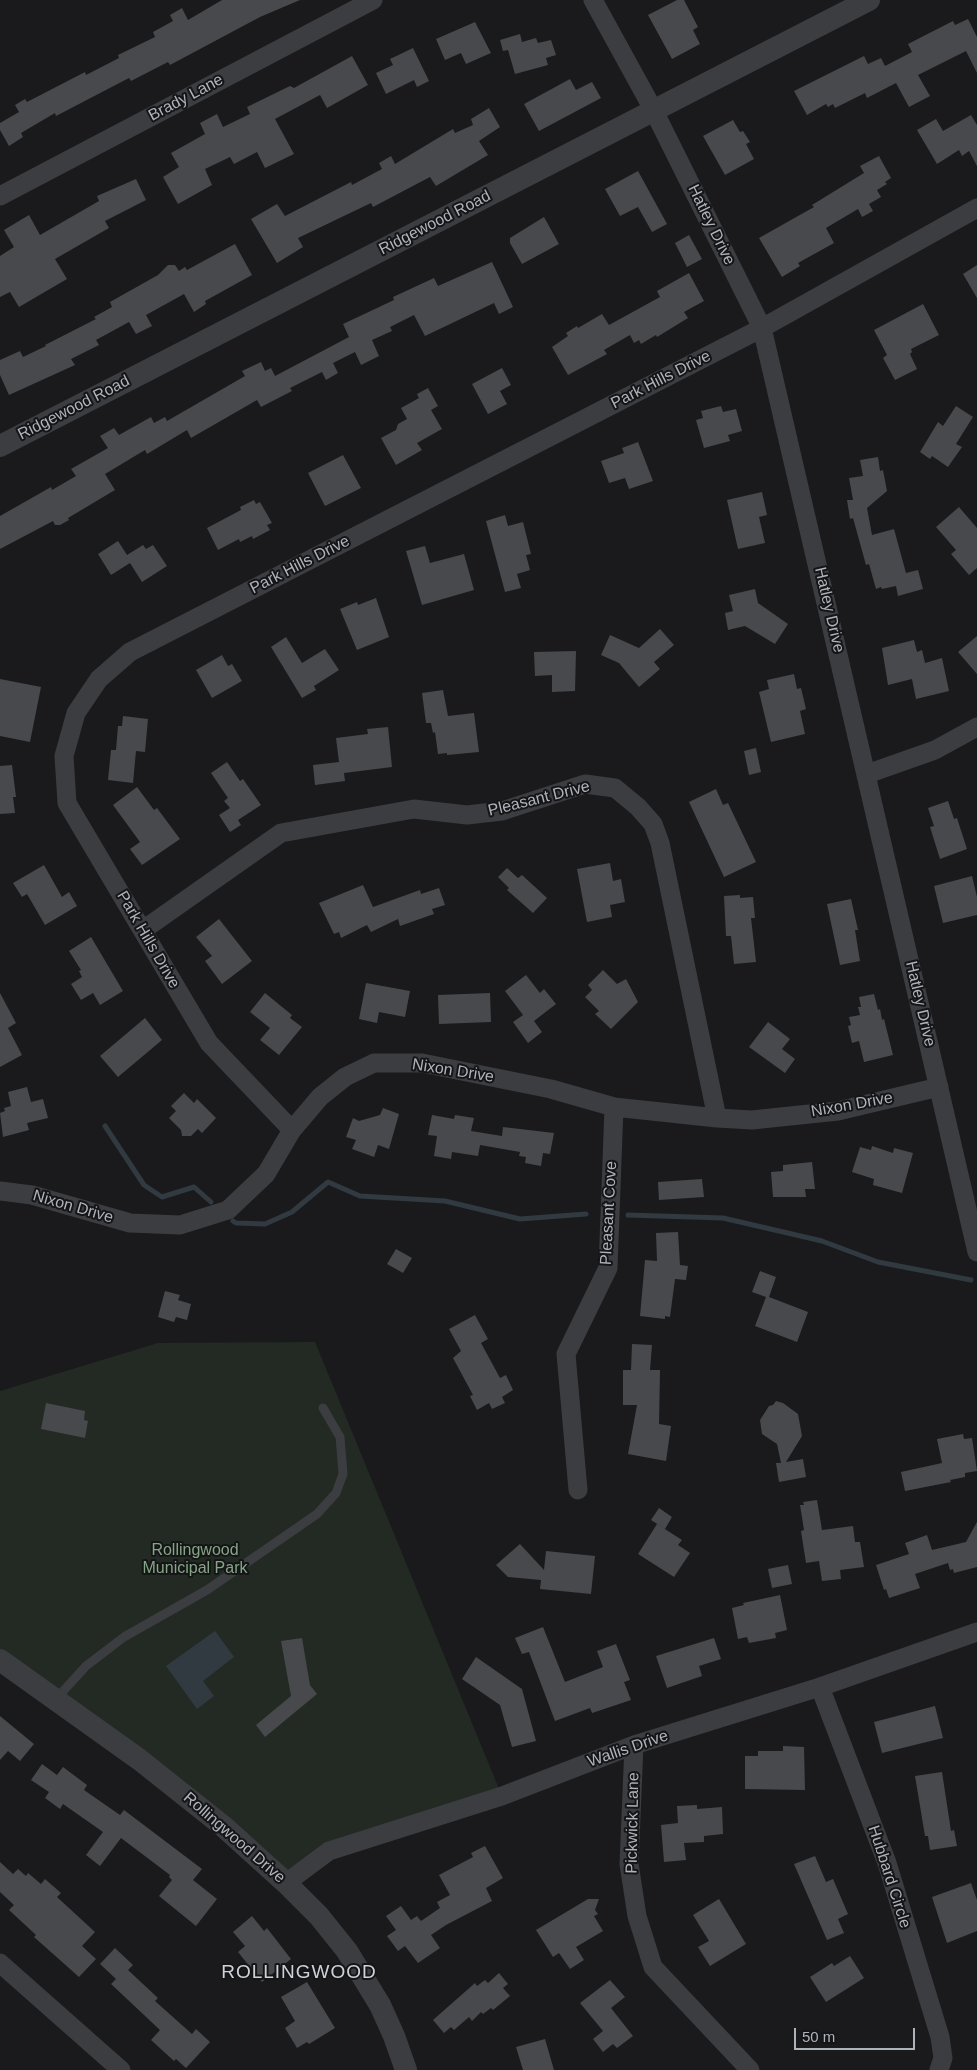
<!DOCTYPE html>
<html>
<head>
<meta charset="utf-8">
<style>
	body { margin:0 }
	#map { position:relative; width:977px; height:2070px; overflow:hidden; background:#1a1a1c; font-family:Helvetica,sans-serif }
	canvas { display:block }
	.scale { position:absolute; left:794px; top:2028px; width:121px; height:22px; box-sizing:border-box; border:2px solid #aeb3bb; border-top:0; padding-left:6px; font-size:15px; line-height:18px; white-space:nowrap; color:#aeb3bb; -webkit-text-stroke:4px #151517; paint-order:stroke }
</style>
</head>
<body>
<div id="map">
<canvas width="977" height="2070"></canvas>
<div class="scale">50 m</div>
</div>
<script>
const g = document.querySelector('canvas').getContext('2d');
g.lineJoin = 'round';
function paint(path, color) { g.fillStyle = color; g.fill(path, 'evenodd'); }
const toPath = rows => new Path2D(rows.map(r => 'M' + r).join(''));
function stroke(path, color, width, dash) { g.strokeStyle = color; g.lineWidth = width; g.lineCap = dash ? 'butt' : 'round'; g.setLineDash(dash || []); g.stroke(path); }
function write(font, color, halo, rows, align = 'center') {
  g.font = font + ' Helvetica,sans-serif'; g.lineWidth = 4; g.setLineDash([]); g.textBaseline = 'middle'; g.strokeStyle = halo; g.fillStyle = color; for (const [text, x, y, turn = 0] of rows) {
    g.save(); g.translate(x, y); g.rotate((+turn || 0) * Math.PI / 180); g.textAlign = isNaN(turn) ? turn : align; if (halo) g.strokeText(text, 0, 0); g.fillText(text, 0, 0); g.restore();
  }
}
const green = toPath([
	[315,1342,502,1796,329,1851,286,1883,0,1660,0,1391,158,1343]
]);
const water = toPath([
	[215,1631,234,1657,203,1681,214,1696,197,1709,166,1666]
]);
const stream = toPath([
	[105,1126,144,1185,162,1197,194,1187,211,1202],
	[628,1215,723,1218,822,1241,878,1262,971,1280],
	[233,1221,236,1223,265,1224,292,1212,328,1182,360,1196,445,1201,520,1219,586,1214]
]);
const building = toPath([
	[222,0,300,0,260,17,170,65,168,62,131,81,129,78,56,116,55,113,21,133,23,137,9,146,0,130,0,123,19,112,15,105,25,99,27,102,85,72,86,75,119,58,118,55,155,37,153,32,173,21,170,15,182,8,188,20],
	[677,0,684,0,698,27,693,30,700,44,672,59,648,15],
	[968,19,977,37,977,73,966,51,918,75,930,96,909,107,896,83,867,98,865,93,835,108,833,104,828,107,826,104,807,115,794,91,864,56,868,64,881,58,885,66,912,52,908,44,953,21,955,25],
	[475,22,491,53,466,64,461,53,445,60,436,39],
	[520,34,522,42,536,38,538,43,551,40,556,55,546,58,548,65,515,74,508,50,503,51,500,40],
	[413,48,429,81,417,87,414,80,386,94,376,73,393,65,390,59],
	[352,56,368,85,327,108,320,95,275,119,294,154,265,168,257,152,234,164,230,157,205,169,212,185,178,204,163,177,179,167,171,153,205,134,200,123,217,114,223,127,250,114,247,107,290,86,294,88],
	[570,79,576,90,592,82,601,98,539,131,524,104],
	[489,108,500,127,479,141,488,155,436,186,430,177,373,207,371,203,298,238,303,247,277,263,251,219,277,204,285,216,351,182,352,185,382,169,379,163,391,156,395,164,453,129,455,133,473,125,471,119],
	[971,115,977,125,977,166,969,151,962,156,959,150,937,164,917,130,936,119,943,131],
	[733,120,740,132,743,131,750,142,746,144,754,159,725,175,703,136],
	[879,156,891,178,885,182,887,184,877,190,881,197,869,204,873,211,862,217,858,209,826,228,834,243,798,263,800,266,782,277,759,238,814,207,812,205,864,173,860,166],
	[638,171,667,224,652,232,638,207,620,216,605,189],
	[136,179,146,200,105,221,109,228,55,259,67,279,19,307,10,292,0,297,0,256,14,247,4,230,29,215,40,235,99,201,97,196],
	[544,217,559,244,522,264,510,243,510,238],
	[689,235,702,259,687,267,675,243],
	[235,244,252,275,205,301,206,304,194,312,184,294,146,315,152,326,136,334,129,322,96,340,99,345,71,359,75,365,9,395,0,375,0,360,20,351,23,357,46,346,45,345,96,319,94,317,112,307,110,302,158,275,168,265,175,265,179,271,185,267,187,270],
	[492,262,513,307,499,314,494,303,425,336,414,315,390,327,392,331,372,340,379,356,361,365,355,352,333,363,338,373,326,380,322,372,290,388,292,391,261,407,257,400,191,438,187,430,147,454,145,450,105,474,115,490,68,518,69,520,60,525,55,525,53,521,0,549,0,516,51,487,52,490,76,476,71,469,108,448,100,436,114,428,119,435,151,417,154,423,165,417,167,421,245,376,242,371,261,362,265,371,271,368,275,376,349,337,343,324,394,300,393,297,434,278,438,286],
	[977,265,977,298,963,274],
	[689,273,704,301,684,312,688,318,657,337,656,335,641,344,639,340,634,343,630,335,604,350,607,354,568,375,552,347,568,336,566,333,577,326,578,328,602,314,609,325,660,297,657,291],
	[923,304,939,335,911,349,912,352,910,354,917,369,895,380,883,358,887,355,874,330],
	[502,368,511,385,500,391,507,404,488,414,472,384],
	[428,388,438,406,431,410,442,429,417,443,422,450,396,465,381,438,396,430,398,424,407,419,401,408,419,398,417,394],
	[721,406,723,412,736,409,742,431,728,435,730,441,704,448,696,420,703,418,701,411],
	[956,406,973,417,956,444,962,447,948,467,932,456,930,459,920,452,938,422,943,426],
	[638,442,653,481,629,489,625,478,609,483,601,461,624,453,622,448],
	[343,455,361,488,325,506,308,473],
	[878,457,880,471,883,470,887,491,867,508,872,535,894,529,906,573,918,570,923,589,898,596,896,586,882,589,881,587,876,589,869,564,866,565,853,518,850,519,847,500,853,500,849,478,863,476,860,460],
	[762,492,767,515,759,517,765,543,738,549,727,500],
	[254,500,256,504,260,502,272,523,267,525,270,530,253,539,252,536,240,542,239,539,218,550,207,528,241,510,240,507],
	[959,507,977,528,977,568,969,575,951,554,956,550,936,527],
	[505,515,508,526,523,522,531,554,526,555,530,570,517,574,521,588,505,592,486,521],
	[118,541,127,555,143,545,146,549,153,545,167,566,142,582,130,563,111,575,98,554],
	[425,546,430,563,464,554,474,590,422,605,406,551],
	[755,589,758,603,788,624,775,644,745,626,728,630,725,613,733,611,729,595],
	[376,598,389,637,357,650,340,609,357,602,358,605],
	[660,629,674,645,654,662,660,669,639,687,619,663,601,655,610,635,639,648],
	[977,636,977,674,958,652],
	[286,637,302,663,325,649,339,670,314,686,316,690,302,698,271,647],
	[914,640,917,652,922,650,925,663,942,658,949,691,916,699,912,679,888,685,882,648],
	[576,651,575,691,552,692,552,675,535,676,534,652],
	[222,655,228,666,232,664,242,681,212,698,196,670],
	[794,674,797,689,801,688,806,709,800,711,805,734,771,742,759,692,769,689,767,680],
	[0,679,41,687,30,742,0,736],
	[443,690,448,716,474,713,479,752,447,755,447,753,438,754,435,732,433,733,431,723,426,723,422,693],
	[123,716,148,719,145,752,136,751,133,783,108,780,111,750,116,750,118,726,122,726],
	[388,727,392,767,344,773,345,781,315,785,313,765,339,762,336,738,368,734,367,729],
	[756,748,761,772,749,775,744,751],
	[227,762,240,781,243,779,261,805,238,820,241,825,230,832,219,815,230,808,224,801,228,798,211,773],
	[12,765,16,797,13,797,15,813,0,814,0,766],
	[137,787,154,810,157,808,180,839,142,865,130,849,140,842,113,805],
	[716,789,723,805,728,803,756,862,724,877,689,802],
	[948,801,954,819,957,818,967,849,940,859,930,827,934,826,928,808],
	[610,863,613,881,621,879,625,902,610,905,612,917,587,922,577,869],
	[44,865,62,897,69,892,77,906,45,925,27,894,22,897,13,883],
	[507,868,518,878,522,875,547,898,533,913,507,890,509,888,498,877],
	[972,876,977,897,977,915,943,923,934,886],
	[363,885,373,907,420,890,421,894,439,888,445,905,432,909,434,914,400,926,398,919,371,932,367,925,341,938,339,932,334,934,319,903],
	[740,895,740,898,753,897,755,918,751,918,756,962,734,964,731,936,726,936,724,896],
	[851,899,858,930,855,930,860,961,840,965,827,904],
	[219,919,252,961,222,984,205,961,212,956,196,937],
	[91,937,123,991,100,1005,93,993,81,1000,71,984,82,977,79,971,81,970,69,951],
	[603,970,617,984,626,979,638,1002,611,1029,595,1014,599,1011,585,997,592,990,588,985],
	[526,975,540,993,544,989,556,1004,534,1021,542,1032,528,1043,513,1022,523,1015,505,991],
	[366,983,410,991,405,1017,379,1012,377,1023,359,1019],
	[0,993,16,1023,8,1028,22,1055,0,1067],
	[265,993,292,1015,290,1018,302,1027,279,1055,260,1040,270,1028,250,1012],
	[490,993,491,1022,439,1024,438,995],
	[874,994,878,1010,880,1009,882,1020,884,1019,893,1055,864,1062,859,1041,852,1043,848,1026,851,1025,849,1017,860,1015,858,1007,861,1007,859,997],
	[145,1018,162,1040,118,1077,100,1056],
	[768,1022,790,1039,782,1049,795,1059,785,1073,749,1047],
	[27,1087,31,1102,43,1099,48,1118,27,1123,29,1130,3,1137,0,1113,5,1111,4,1108,11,1106,8,1092],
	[184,1093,194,1103,197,1099,216,1118,202,1133,198,1129,191,1136,182,1136,181,1130,169,1118,176,1111,171,1106],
	[383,1108,399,1114,389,1149,378,1145,374,1157,352,1149,356,1140,346,1137,353,1118,359,1121,380,1115],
	[432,1115,454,1119,455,1115,474,1118,471,1131,502,1136,503,1127,554,1133,550,1154,543,1153,541,1166,525,1163,526,1157,519,1156,520,1152,480,1145,478,1156,452,1152,451,1159,434,1156,437,1136,428,1135],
	[872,1146,893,1153,894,1148,913,1153,902,1193,873,1185,874,1179,852,1172,860,1147,871,1150],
	[812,1162,815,1189,805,1189,806,1197,773,1197,771,1172,783,1171,783,1165],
	[702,1179,704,1197,659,1200,658,1182],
	[678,1232,680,1265,688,1266,686,1280,675,1279,670,1317,665,1316,665,1319,640,1316,645,1260,657,1261,656,1233],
	[396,1249,412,1258,403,1273,387,1264],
	[760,1271,776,1277,769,1297,808,1312,797,1342,755,1326,766,1297,752,1292],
	[165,1291,180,1295,178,1300,191,1304,187,1320,176,1317,174,1322,158,1317],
	[475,1315,488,1339,481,1343,500,1378,506,1375,513,1390,502,1397,505,1403,492,1409,489,1403,477,1410,470,1396,473,1395,453,1358,461,1351,449,1329],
	[632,1344,652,1345,650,1370,660,1370,659,1424,671,1426,666,1461,628,1454,637,1405,623,1405,623,1370,631,1370],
	[776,1401,783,1403,798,1414,802,1436,786,1462,803,1459,806,1477,779,1482,776,1463,781,1463,777,1444,762,1434,760,1420,769,1406,773,1405],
	[46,1403,85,1411,84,1420,88,1421,85,1438,41,1429],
	[963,1434,964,1439,972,1438,977,1471,965,1473,965,1477,950,1480,951,1482,905,1491,901,1472,942,1463,937,1439],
	[817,1500,822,1530,853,1526,855,1542,860,1542,864,1567,840,1570,841,1579,822,1581,819,1561,806,1563,801,1531,804,1530,800,1505,804,1505,803,1502],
	[659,1508,672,1517,665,1529,651,1520],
	[977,1522,977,1567,954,1573,953,1569,950,1570,948,1563,915,1574,920,1588,889,1598,886,1589,884,1590,876,1565,909,1554,905,1543,927,1535,932,1550,966,1542],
	[657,1524,682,1540,678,1545,690,1553,674,1577,638,1554],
	[520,1544,544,1570,546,1551,595,1556,591,1594,540,1589,541,1580,508,1577,496,1565],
	[788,1565,792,1584,772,1588,768,1569],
	[780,1595,787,1630,775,1633,776,1638,749,1643,747,1637,738,1639,732,1608,744,1605,743,1603],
	[543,1627,565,1682,603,1667,597,1651,616,1644,630,1680,624,1682,631,1700,592,1713,590,1708,555,1721,529,1652,522,1654,515,1638],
	[302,1638,310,1685,317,1694,265,1737,256,1725,291,1696,281,1641],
	[714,1638,721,1659,699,1666,702,1676,667,1688,656,1656],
	[476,1657,522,1689,536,1741,512,1747,500,1705,462,1679],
	[935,1706,943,1738,882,1753,874,1722],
	[0,1716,34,1744,20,1761,8,1751,0,1760],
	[783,1746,804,1747,805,1790,745,1789,745,1756,758,1756,758,1751,783,1751],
	[42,1764,57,1775,63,1767,87,1785,84,1790,120,1815,124,1810,202,1869,193,1880,217,1899,196,1926,159,1896,172,1880,169,1877,170,1875,121,1838,100,1866,86,1855,103,1832,63,1804,60,1809,45,1798,49,1792,31,1780],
	[942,1772,951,1831,954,1830,957,1846,930,1850,928,1836,925,1836,915,1776],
	[697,1805,697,1809,722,1807,723,1834,704,1836,704,1842,684,1843,686,1860,664,1862,661,1825,678,1823,677,1806],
	[485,1846,503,1878,486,1888,492,1901,446,1925,431,1935,440,1948,418,1963,405,1946,398,1951,387,1936,396,1930,386,1916,401,1906,411,1920,417,1916,421,1921,440,1908,437,1902,450,1895,439,1875,473,1857,471,1853],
	[815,1856,826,1882,833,1879,848,1914,838,1919,844,1933,827,1940,794,1864],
	[0,1862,13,1874,18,1869,26,1876,28,1873,41,1884,45,1879,61,1893,57,1897,95,1932,82,1946,96,1959,79,1977,34,1937,36,1935,9,1910,14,1905,0,1892],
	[971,1883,977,1900,977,1931,947,1943,932,1897],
	[588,1899,599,1899,595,1910,598,1914,594,1916,603,1931,576,1947,584,1960,570,1969,559,1953,553,1957,536,1930],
	[719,1899,746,1944,710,1966,698,1947,709,1941,693,1915],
	[252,1916,264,1931,267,1928,291,1959,262,1982,238,1952,245,1946,233,1932],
	[115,1948,133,1965,128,1970,158,1998,155,2001,192,2034,196,2029,210,2042,186,2068,176,2059,174,2061,151,2040,160,2030,111,1984,116,1979,100,1964],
	[850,1956,864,1978,826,2002,810,1977,832,1963,834,1966],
	[499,1973,508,1984,503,1988,510,1996,493,2010,491,2008,483,2014,481,2012,472,2021,469,2017,454,2030,451,2027,444,2033,433,2020,475,1983,477,1986,485,1980,488,1983],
	[610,1980,625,1997,611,2008,633,2036,617,2048,613,2044,603,2052,593,2039,603,2031,580,2003],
	[307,1982,335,2028,309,2044,307,2042,297,2048,285,2028,295,2021,281,1997],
	[545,2039,554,2070,523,2070,516,2047]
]);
const service = toPath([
	[56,1699,86,1666,124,1637,207,1590,317,1514,336,1493,343,1474,340,1437,323,1408]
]);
const minor = toPath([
	[593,0,654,111,762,328,977,1252],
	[0,196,373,0],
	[867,774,935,750,977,727],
	[143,930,281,833,414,809,467,815,502,811,585,784,615,788,638,807,653,824,660,843,717,1118],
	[292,1130,209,1043,67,803,64,756,76,713,99,679,130,652,762,328,977,208],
	[0,1191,32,1195,130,1223,180,1225,228,1210,266,1174,292,1130,320,1097,345,1077,374,1063,422,1063,551,1089,614,1107,717,1118,752,1120,838,1111,939,1087],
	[578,1490,566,1354,608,1268,614,1107],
	[820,1687,887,1863,940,2037,943,2058,939,2070],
	[634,1745,629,1864,637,1916,653,1967,750,2070],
	[286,1883,329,1851,502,1796,634,1745,820,1687,977,1632],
	[0,1963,121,2070]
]);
const tertiary = toPath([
	[0,446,869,0],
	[0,1660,140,1760,223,1826,286,1883,319,1916,347,1951,380,2005,394,2036,406,2070]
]);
const streetNames = [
	["Brady Lane",186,98,-28],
	["Ridgewood Road",435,223,-27],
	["Hatley Drive",711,225,64],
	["Park Hills Drive",661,380,-27],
	["Ridgewood Road",74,408,-27],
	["Park Hills Drive",300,565,-27],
	["Hatley Drive",829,610,77],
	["Pleasant Drive",539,799,-14],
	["Park Hills Drive",148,940,60],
	["Hatley Drive",920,1004,77],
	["Nixon Drive",453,1071,9],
	["Nixon Drive",852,1105,-10],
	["Nixon Drive",73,1207,16],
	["Pleasant Cove",609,1213,-87],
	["Wallis Drive",628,1749,-19],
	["Pickwick Lane",633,1823,-89],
	["Rollingwood Drive",234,1838,41],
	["Hubbard Circle",889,1877,72]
];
const parkNames = [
	["Rollingwood",195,1551],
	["Municipal Park",195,1569]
];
const quarterNames = [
	["ROLLINGWOOD",299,1973]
];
paint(green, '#222a23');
paint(water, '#313a40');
stroke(stream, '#313a40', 5);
paint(building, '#47494c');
stroke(service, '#3b3d41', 9);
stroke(minor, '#3b3d41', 19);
stroke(tertiary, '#3b3d41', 22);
write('16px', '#aeb3bb', '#151517', streetNames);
write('16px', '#86a586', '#151517', parkNames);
g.letterSpacing = '1px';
write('19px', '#ced1d7', '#151517', quarterNames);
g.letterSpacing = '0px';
</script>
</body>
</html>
